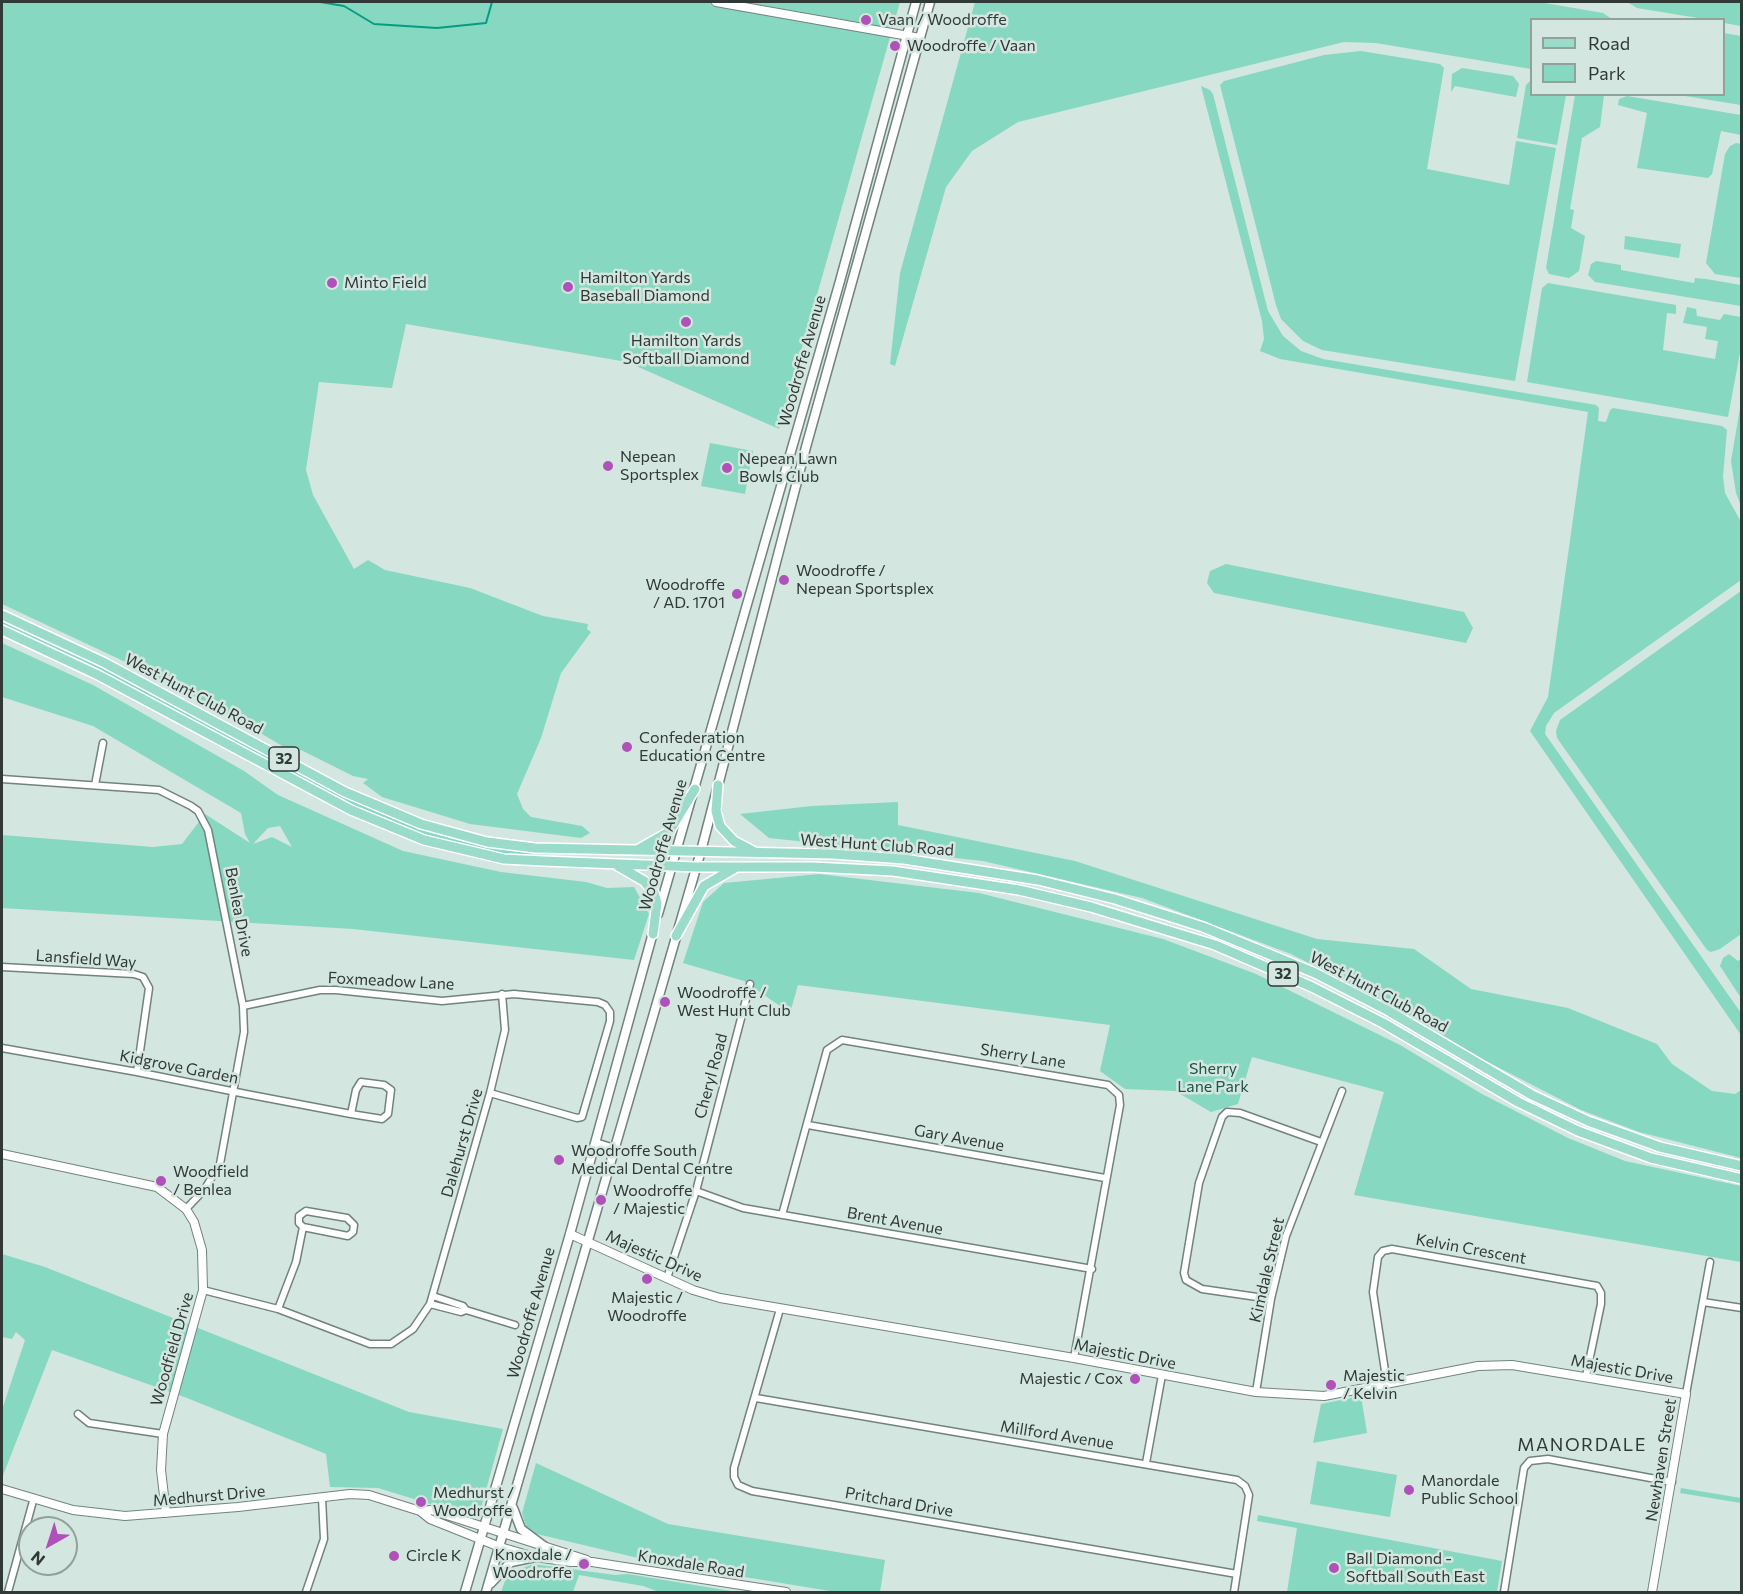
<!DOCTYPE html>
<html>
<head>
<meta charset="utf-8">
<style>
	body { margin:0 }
	#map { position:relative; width:1743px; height:1594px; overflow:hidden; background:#d3e6df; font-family:Commissioner,sans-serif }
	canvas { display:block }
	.frame { position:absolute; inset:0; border:3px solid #313936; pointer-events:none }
	.legend { position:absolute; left:1530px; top:18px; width:195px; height:78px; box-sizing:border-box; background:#d3e6df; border:2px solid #92a19b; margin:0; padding:8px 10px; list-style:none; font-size:18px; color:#313936 }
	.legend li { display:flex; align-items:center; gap:12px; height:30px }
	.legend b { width:30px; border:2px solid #92a19b }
	.north { position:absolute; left:18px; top:1516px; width:60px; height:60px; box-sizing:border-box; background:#d3e6df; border:2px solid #92a19b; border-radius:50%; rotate:219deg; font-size:16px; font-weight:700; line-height:24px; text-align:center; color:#313936 }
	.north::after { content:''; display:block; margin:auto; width:21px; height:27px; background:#b051ba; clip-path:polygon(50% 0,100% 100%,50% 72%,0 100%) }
</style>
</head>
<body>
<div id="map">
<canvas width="1743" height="1594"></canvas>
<div class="frame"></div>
<ul class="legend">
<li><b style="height:8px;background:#9bdbca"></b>Road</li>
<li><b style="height:16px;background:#87d8c1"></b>Park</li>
</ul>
<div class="north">N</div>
</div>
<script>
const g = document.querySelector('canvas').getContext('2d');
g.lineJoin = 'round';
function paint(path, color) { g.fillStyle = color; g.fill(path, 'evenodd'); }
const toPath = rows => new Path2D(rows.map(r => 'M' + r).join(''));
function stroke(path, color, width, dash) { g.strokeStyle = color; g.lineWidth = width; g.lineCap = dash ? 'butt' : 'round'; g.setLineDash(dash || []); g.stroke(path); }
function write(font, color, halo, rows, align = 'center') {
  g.font = font + ' Commissioner,sans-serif'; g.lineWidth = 5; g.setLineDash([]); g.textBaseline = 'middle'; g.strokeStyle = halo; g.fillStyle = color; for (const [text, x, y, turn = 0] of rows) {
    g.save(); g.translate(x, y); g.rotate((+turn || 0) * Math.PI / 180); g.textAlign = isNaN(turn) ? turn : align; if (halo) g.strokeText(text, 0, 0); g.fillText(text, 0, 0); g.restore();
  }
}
const green = toPath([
	[2,2,900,2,779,429,627,362,406,324,392,388,319,382,306,470,313,495,354,569,368,560,385,570,470,588,543,616,588,624,587,629,591,632,561,673,541,738,517,794,523,809,531,817,582,826,590,833,581,838,470,824,382,797,363,783,368,779,353,776,301,750,294,753,247,725,136,667,2,604],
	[975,2,1539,2,1603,13,1612,19,1532,20,1531,69,1376,43,1344,42,1018,122,972,151,946,187,895,366,890,364,900,273],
	[1627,2,1741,2,1741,26,1724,23,1724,20,1704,19,1637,8],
	[1724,33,1741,36,1741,105,1679,95,1724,94],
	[1361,51,1440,64,1444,68,1427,169,1509,185,1516,141,1556,148,1515,381,1322,350,1303,341,1281,319,1276,305,1220,85,1224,81,1324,55],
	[1462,68,1513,76,1519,84,1516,97,1455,86,1451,92,1452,74],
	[1531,80,1532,94,1566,95,1557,145,1517,138,1526,85],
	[1201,86,1210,90,1213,94,1268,311,1283,336,1301,351,1323,359,1596,405,1599,408,1598,421,1606,422,1610,410,1613,408,1722,426,1727,430,1723,477,1725,493,1741,522,1741,580,1554,713,1546,726,1545,734,1741,1013,1741,1035,1530,731,1548,697,1588,412,1280,359,1260,351,1264,339,1262,321],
	[1575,95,1604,95,1600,127,1582,138,1570,209,1574,210,1571,228,1585,236,1579,271,1569,278,1549,274,1546,268],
	[1627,96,1741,115,1741,135,1721,131,1712,174,1708,178,1637,168,1647,113,1618,105,1619,99],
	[1736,143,1742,144,1741,278,1715,274,1706,263,1725,154,1730,146],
	[1625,236,1681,244,1679,258,1624,249],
	[1596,261,1621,265,1621,270,1694,283,1695,278,1706,279,1741,285,1741,306,1595,282,1588,275,1591,264],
	[1548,283,1676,305,1676,314,1667,313,1663,350,1715,359,1718,341,1705,339,1707,327,1683,323,1687,307,1696,309,1697,316,1720,320,1724,314,1741,317,1741,347,1728,417,1527,382,1542,288],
	[1741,402,1741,506,1736,493,1731,461],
	[710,443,753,451,745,494,701,486],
	[1226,564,1464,612,1473,628,1466,643,1214,593,1207,583,1210,571],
	[1741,591,1741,934,1720,949,1711,952,1707,950,1557,738,1556,731,1560,720],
	[2,620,82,657,287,767,284,770,90,666,2,626],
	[2,643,93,685,244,771,278,795,403,851,501,872,586,882,607,888,634,887,649,914,634,960,353,929,2,908,2,835,153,847,182,844,205,814,250,843,245,834,241,813,93,726,2,697],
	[280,826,292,847,272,837,253,844,268,828],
	[291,768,354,801,417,827,473,843,536,852,537,854,521,856,485,851,413,831,361,810,314,786,288,771],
	[898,802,898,825,1075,861,1317,939,1414,949,1471,989,1568,1008,1657,1044,1672,1064,1712,1091,1735,1094,1741,1090,1741,1158,1639,1132,1581,1110,1482,1059,1399,1009,1291,954,1142,898,983,861,769,838,740,814,812,806],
	[819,874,979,893,1163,939,1256,974,1400,1045,1482,1094,1568,1138,1625,1161,1741,1186,1741,1262,1354,1195,1384,1092,1252,1057,1238,1104,1211,1112,1175,1091,1125,1089,1100,1071,1110,1025,798,985,790,1013,744,981,683,963,703,902,724,883],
	[1729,954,1738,961,1741,959,1741,998,1720,966,1723,958],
	[2,1254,45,1267,409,1412,503,1429,481,1508,475,1513,466,1515,378,1488,330,1487,326,1454,187,1398,52,1350,2,1478,2,1410,25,1340,16,1332,12,1339,2,1337],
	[1361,1396,1367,1433,1313,1443,1321,1404],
	[1317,1461,1397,1475,1390,1517,1310,1504],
	[536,1463,668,1524,885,1560,880,1592,836,1592,659,1563,537,1534,526,1526,522,1513],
	[1681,1488,1741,1498,1741,1503,1680,1493],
	[1258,1515,1502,1561,1497,1592,1287,1592,1297,1528,1257,1521],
	[533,1564,615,1575,628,1574,737,1592,659,1592,643,1586,579,1575,573,1592,501,1592,505,1581,513,1572]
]);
const stream = toPath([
	[320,2,344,6,374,24,437,28,486,23,492,2]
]);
const minor = toPath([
	[2,779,159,790,191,806,198,811,208,830,243,1006,244,1032,220,1164,204,1190,186,1209],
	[95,785,103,743],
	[2,967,134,974,143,977,149,988,137,1072],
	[243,1006,320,990,336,990,442,1001,514,994,598,1002,605,1005,610,1012,610,1021,582,1117,577,1118,490,1093],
	[2,1048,137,1072,246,1094,351,1114,382,1119,388,1114,391,1090,384,1085,361,1082,356,1090,351,1114],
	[808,1125,1105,1178],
	[696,1191,743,1208,1092,1269],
	[306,1211,347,1218,354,1225,353,1232,348,1236,303,1227,299,1223,299,1216,306,1211],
	[782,1215,827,1050,842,1040,1108,1085,1119,1095,1120,1105,1074,1358],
	[667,1278,696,1191,750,984],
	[203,1290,278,1309,370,1344,391,1344,413,1329,430,1304,490,1093,505,1030,502,994],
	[1271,1299,1202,1289,1186,1280,1184,1273,1199,1183,1222,1117,1227,1112,1240,1113,1321,1142],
	[1703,1302,1742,1308],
	[430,1304,461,1312,466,1310,463,1306,433,1296],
	[278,1309,296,1262,303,1227],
	[780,1309,734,1468,734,1477,738,1485,752,1491,1237,1574],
	[466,1310,515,1325],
	[1387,1384,1373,1292,1378,1257,1383,1251,1392,1249,1597,1286,1601,1293,1601,1304,1586,1376],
	[1256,1392,1271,1299,1286,1236,1342,1091],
	[1686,1394,1710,1262],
	[756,1398,1237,1480,1245,1486,1249,1495,1234,1592],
	[78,1414,89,1423,163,1434],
	[1146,1463,1162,1375],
	[8,1592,33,1501],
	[306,1592,324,1539,322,1498],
	[1504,1592,1524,1468,1530,1461,1548,1459,1672,1482]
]);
const tertiary = toPath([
	[716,2,920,38],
	[2,1154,157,1187,186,1209,194,1222,202,1250,203,1290,163,1434,161,1470,166,1513],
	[570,1234,693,1290,720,1298,1074,1358,1256,1392,1324,1396,1478,1366,1512,1365,1686,1394,1652,1592],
	[2,1489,73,1510,125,1516,238,1507,350,1494,369,1495,420,1511,430,1519,500,1547,535,1557,571,1562,592,1562,786,1592],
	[420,1511,431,1510,587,1560]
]);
const secondary = toPath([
	[658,914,840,281,916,2],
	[595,1143,614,1149],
	[513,1508,521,1529,545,1547],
	[490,1584,511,1562,535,1557],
	[465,1592,570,1234,654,929],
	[486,1592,701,851,806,447,930,2]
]);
const primary = toPath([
	[2,615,103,662,345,792,421,824,487,842,535,848,833,854,904,859,1038,880,1115,899,1203,927,1315,973,1387,1010,1532,1095,1588,1121,1660,1147,1742,1166],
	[2,630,98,675,351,810,424,840,504,859,543,861,696,867,812,867,893,871,1019,890,1091,907,1215,945,1312,987,1383,1023,1518,1102,1578,1131,1651,1158,1742,1179],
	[718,785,716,811,720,826,734,841,753,851],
	[639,849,669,832,695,789],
	[618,866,644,881,654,893,657,903,653,934],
	[676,936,704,886,735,868]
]);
const markers = [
	[866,20,6,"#b051ba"],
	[895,46,6,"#b051ba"],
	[332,283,6,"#b051ba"],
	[568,287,6,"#b051ba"],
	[686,322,6,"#b051ba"],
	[608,466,6,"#b051ba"],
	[727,468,6,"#b051ba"],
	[784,580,6,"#b051ba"],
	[737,594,6,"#b051ba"],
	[627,747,6,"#b051ba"],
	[665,1002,6,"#b051ba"],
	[559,1160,6,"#b051ba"],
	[161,1181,6,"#b051ba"],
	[601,1200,6,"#b051ba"],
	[647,1279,6,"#b051ba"],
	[1135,1379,6,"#b051ba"],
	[1331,1385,6,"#b051ba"],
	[1409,1490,6,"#b051ba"],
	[421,1502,6,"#b051ba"],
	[394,1556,6,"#b051ba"],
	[584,1564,6,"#b051ba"],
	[1334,1568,6,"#b051ba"]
];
const shields = [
	[284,759,30],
	[1283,974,30]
];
const shieldNames = [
	["32",284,759],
	["32",1283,974]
];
const poiNames = [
	["Vaan / Woodroffe",878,20],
	["Woodroffe / Vaan",907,46],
	["Hamilton Yards",580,278],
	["Baseball Diamond",580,296],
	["Minto Field",344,283],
	["Hamilton Yards",686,341,"center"],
	["Softball Diamond",686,359,"center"],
	["Nepean",620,457],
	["Sportsplex",620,475],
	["Nepean Lawn",739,459],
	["Bowls Club",739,477],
	["Woodroffe /",796,571],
	["Nepean Sportsplex",796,589],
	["Woodroffe",725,585,"right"],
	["/ AD. 1701",725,603,"right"],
	["Confederation",639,738],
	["Education Centre",639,756],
	["Woodroffe /",677,993],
	["West Hunt Club",677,1011],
	["Woodroffe South",571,1151],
	["Medical Dental Centre",571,1169],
	["Woodfield",173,1172],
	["/ Benlea",173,1190],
	["Woodroffe",613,1191],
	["/ Majestic",613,1209],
	["Majestic /",647,1298,"center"],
	["Woodroffe",647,1316,"center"],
	["Majestic",1343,1376],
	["/ Kelvin",1343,1394],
	["Majestic / Cox",1123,1379,"right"],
	["Manordale",1421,1481],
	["Public School",1421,1499],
	["Medhurst /",433,1493],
	["Woodroffe",433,1511],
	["Knoxdale /",572,1555,"right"],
	["Woodroffe",572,1573,"right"],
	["Circle K",406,1556],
	["Ball Diamond -",1346,1559],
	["Softball South East",1346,1577]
];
const streetNames = [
	["Woodroffe Avenue",802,361,-74],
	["West Hunt Club Road",194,694,28],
	["Woodroffe Avenue",663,845,-74],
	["West Hunt Club Road",877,845,4],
	["Benlea Drive",239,912,79],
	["Lansfield Way",86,959,4],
	["Foxmeadow Lane",391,981,3],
	["West Hunt Club Road",1379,992,28],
	["Sherry Lane",1023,1056,9],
	["Kidgrove Garden",179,1067,11],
	["Cheryl Road",711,1076,-75],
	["Gary Avenue",959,1138,10],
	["Dalehurst Drive",462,1143,-74],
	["Brent Avenue",895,1221,10],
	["Kelvin Crescent",1471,1249,10],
	["Majestic Drive",654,1256,24],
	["Kimdale Street",1267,1270,-77],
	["Woodroffe Avenue",531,1313,-74],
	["Woodfield Drive",172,1349,-74],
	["Majestic Drive",1125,1354,11],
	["Majestic Drive",1622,1369,10],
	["Millford Avenue",1057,1435,9],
	["Newhaven Street",1661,1460,-81],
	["Medhurst Drive",209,1496,-5],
	["Pritchard Drive",899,1502,10],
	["Knoxdale Road",691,1564,9]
];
const parkNames = [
	["Sherry",1213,1069],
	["Lane Park",1213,1087]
];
const neighbourhoodNames = [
	["MANORDALE",1582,1445]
];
paint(green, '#87d8c1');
stroke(stream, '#009f82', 2);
stroke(minor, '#72837e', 9);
stroke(tertiary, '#72837e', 10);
stroke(secondary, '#72837e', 11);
stroke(primary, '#fff', 12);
stroke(minor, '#fff', 6);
stroke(tertiary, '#fff', 8);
stroke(secondary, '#fff', 8);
stroke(primary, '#9bdbca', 9);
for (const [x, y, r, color] of markers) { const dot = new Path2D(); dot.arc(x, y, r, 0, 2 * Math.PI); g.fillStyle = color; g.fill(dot); stroke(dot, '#d3e6df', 2); }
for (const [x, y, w] of shields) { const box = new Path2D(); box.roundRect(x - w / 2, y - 12, w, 24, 4.5); g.fillStyle = '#d3e6df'; g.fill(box); stroke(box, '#313936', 1.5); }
write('bold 15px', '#313936', null, shieldNames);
write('16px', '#313936', '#d3e6df', poiNames, 'left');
write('16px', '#313936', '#d3e6df', streetNames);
write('16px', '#205447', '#d3e6df', parkNames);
g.letterSpacing = '1.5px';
write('18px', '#313936', '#d3e6df', neighbourhoodNames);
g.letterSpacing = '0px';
</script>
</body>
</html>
